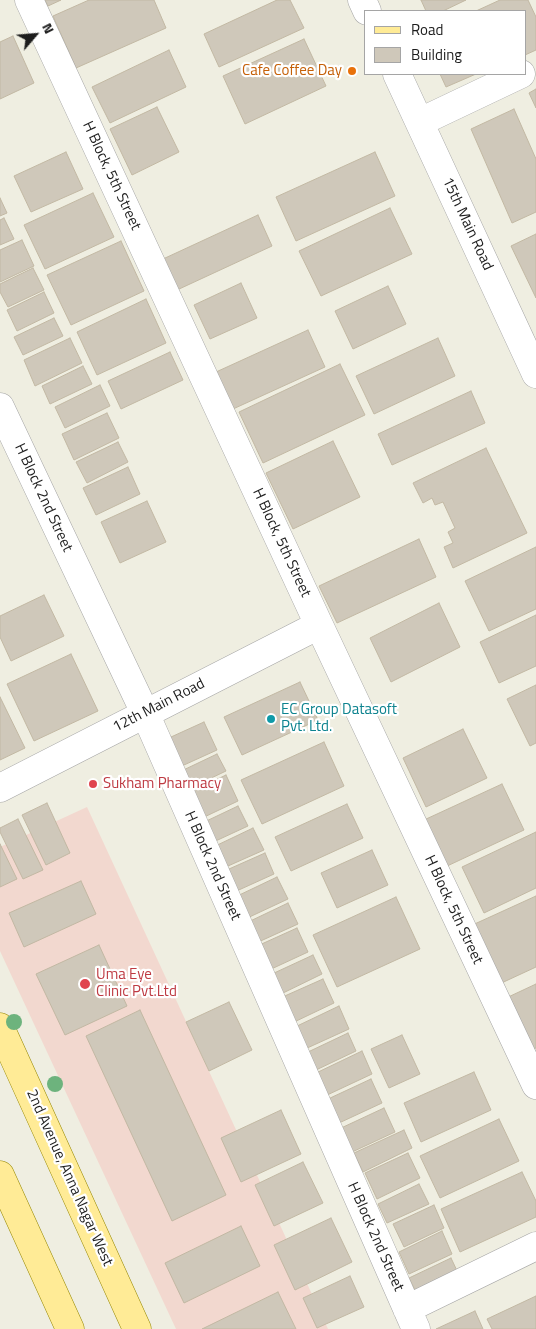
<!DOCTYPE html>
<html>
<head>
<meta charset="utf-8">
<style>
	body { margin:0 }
	#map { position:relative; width:536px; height:1329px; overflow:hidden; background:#efeee1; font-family:"Titillium Web",sans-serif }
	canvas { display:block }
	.legend { position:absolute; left:364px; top:10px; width:162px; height:65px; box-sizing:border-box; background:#fff; border:1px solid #a5a5a5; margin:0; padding:6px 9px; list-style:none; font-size:15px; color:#1d1d1d }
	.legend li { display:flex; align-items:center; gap:10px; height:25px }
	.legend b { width:25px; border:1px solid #a5a5a5 }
	.north { position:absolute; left:10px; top:10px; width:50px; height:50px; -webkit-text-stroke:4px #fff; paint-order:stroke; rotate:63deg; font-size:14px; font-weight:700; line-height:20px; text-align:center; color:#1d1d1d }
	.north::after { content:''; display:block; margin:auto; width:18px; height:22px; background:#1d1d1d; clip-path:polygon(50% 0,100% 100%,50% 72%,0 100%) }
</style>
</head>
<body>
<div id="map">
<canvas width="536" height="1329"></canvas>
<ul class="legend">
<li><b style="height:6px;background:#ffeb96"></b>Road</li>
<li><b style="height:14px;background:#cfc8ba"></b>Building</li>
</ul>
<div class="north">N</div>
</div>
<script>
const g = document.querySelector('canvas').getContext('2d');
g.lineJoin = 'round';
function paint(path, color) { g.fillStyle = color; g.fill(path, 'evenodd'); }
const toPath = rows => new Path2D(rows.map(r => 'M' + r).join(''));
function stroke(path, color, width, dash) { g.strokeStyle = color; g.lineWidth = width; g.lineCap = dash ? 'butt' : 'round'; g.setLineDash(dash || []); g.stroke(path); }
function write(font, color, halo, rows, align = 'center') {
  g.font = font + ' "Titillium Web",sans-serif'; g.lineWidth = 4.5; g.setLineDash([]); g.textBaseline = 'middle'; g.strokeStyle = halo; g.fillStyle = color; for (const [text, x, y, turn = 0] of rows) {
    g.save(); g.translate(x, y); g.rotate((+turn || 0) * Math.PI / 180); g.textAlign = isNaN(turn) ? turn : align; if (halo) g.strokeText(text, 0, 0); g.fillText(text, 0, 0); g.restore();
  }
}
const commercial = toPath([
	[87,807,328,1329,176,1329,0,951,0,847]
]);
const building = toPath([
	[45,0,61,0,48,6,45,0],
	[89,0,154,0,166,28,76,68,53,16,89,0],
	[277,0,290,0,304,28,219,67,204,34,277,0],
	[421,0,466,0,443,11,426,11,421,0],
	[500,0,528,0,536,17,536,50,525,55,525,11,476,11,500,0],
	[13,36,34,83,0,99,0,42,13,36],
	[304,39,326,86,245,124,223,76,304,39],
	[169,50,186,87,110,123,92,87,169,50],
	[440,74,476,74,446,87,440,74],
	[536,89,536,108,529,93,536,89],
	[157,107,179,152,132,175,110,129,157,107],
	[514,109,536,159,536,212,512,223,471,129,514,109],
	[66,152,83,189,31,212,14,176,66,152],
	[375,152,395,196,296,241,276,197,375,152],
	[93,193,114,237,45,269,24,225,93,193],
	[0,198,7,213,0,216,0,198],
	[390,208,412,254,321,296,299,251,390,208],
	[258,215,272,246,177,290,163,259,258,215],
	[4,218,14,239,0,245,0,220,4,218],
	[536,234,536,298,511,246,536,234],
	[22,240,34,266,0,282,0,250,22,240],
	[121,241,144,291,71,325,47,275,121,241],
	[33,268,44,290,8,307,0,292,0,284,33,268],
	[241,283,257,318,210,339,194,305,241,283],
	[388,286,406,324,353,349,335,311,388,286],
	[44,292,54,313,17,331,7,310,44,292],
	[146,299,166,343,97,375,77,332,146,299],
	[54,318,63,336,23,355,14,337,54,318],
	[308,330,325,367,233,409,216,372,308,330],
	[70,338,82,363,35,386,24,360,70,338],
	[438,338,455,376,374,414,356,376,438,338],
	[170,352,183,380,121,409,108,381,170,352],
	[340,364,365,415,263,463,239,412,340,364],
	[83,366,92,384,50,404,42,386,83,366],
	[100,385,110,406,65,428,55,407,100,385],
	[471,391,485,423,392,465,378,434,471,391],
	[107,413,119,438,74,460,62,434,107,413],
	[333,441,360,497,293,529,266,473,333,441],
	[118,442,128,462,87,483,76,462,118,442],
	[486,448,527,533,453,568,444,547,453,543,448,532,455,528,443,502,435,505,432,498,423,503,413,483,486,448],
	[128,467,140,494,96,515,83,488,128,467],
	[147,501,166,542,120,563,101,522,147,501],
	[419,539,436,577,337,623,319,586,419,539],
	[536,547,536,609,489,631,465,581,536,547],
	[44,595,64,636,11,661,0,637,0,616,44,595],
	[439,603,460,647,391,682,370,638,439,603],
	[536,615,536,666,499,683,480,642,536,615],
	[71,654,98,711,34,741,7,684,71,654],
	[300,682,318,720,242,755,224,717,300,682],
	[536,685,536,743,530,746,507,699,536,685],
	[0,697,25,748,0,760,0,697],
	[204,722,217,750,173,770,160,742,204,722],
	[463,729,487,778,426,807,403,758,463,729],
	[324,742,344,786,262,824,241,780,324,742],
	[217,754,226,771,184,791,175,774,217,754],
	[226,775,238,801,198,820,186,794,226,775],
	[502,784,524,830,445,867,424,820,502,784],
	[47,803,70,853,46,865,22,815,47,803],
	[347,804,363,838,291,871,275,837,347,804],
	[238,806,248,826,207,845,198,825,238,806],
	[18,819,43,870,23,879,0,832,0,828,18,819],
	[253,828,264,850,219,870,209,849,253,828],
	[536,832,536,888,484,913,462,867,536,832],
	[0,844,17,879,0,887,0,844],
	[372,850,388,885,337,908,321,873,372,850],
	[265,853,274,874,230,894,220,873,265,853],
	[277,877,288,899,243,920,233,898,277,877],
	[81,881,96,914,24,947,9,913,81,881],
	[536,896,536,967,495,986,468,927,536,896],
	[396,897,420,949,337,987,313,935,396,897],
	[288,903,298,924,254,944,244,924,288,903],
	[297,928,308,952,267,971,255,947,297,928],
	[99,945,127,1006,65,1035,36,974,99,945],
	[313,955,322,974,281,994,272,974,313,955],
	[323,979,334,1003,290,1024,278,999,323,979],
	[536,984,536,1048,528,1051,504,999,536,984],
	[229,1002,252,1050,209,1071,186,1022,229,1002],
	[339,1006,349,1029,305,1049,295,1027,339,1006],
	[140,1010,226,1195,172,1221,86,1036,140,1010],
	[348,1033,356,1051,316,1070,308,1052,348,1033],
	[402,1035,420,1074,389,1088,371,1049,402,1035],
	[362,1051,372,1074,325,1096,314,1074,362,1051],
	[474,1072,491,1110,421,1142,404,1103,474,1072],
	[371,1079,382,1103,339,1123,328,1099,371,1079],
	[384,1108,395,1132,350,1153,339,1129,384,1108],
	[281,1110,301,1154,241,1182,221,1138,281,1110],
	[499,1119,519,1161,440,1198,420,1156,499,1119],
	[404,1130,412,1148,363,1172,354,1153,404,1130],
	[408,1153,420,1178,377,1199,365,1173,408,1153],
	[303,1162,323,1203,274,1226,255,1185,303,1162],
	[522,1172,536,1201,536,1217,460,1252,441,1209,522,1172],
	[419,1184,429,1204,387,1223,378,1204,419,1184],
	[434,1205,444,1228,404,1247,393,1224,434,1205],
	[331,1218,352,1262,295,1290,274,1245,331,1218],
	[241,1226,260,1266,184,1303,165,1263,241,1226],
	[442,1231,452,1254,409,1274,399,1252,442,1231],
	[451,1258,459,1275,417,1294,409,1278,451,1258],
	[350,1276,364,1307,317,1328,303,1298,350,1276],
	[278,1292,296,1329,202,1329,278,1292],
	[536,1296,536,1329,492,1329,487,1319,536,1296],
	[475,1311,483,1329,436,1329,475,1311]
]);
const minor = toPath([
	[29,0,319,625,536,1085],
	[362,0,367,11],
	[397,74,536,374],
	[420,122,521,74],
	[0,407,145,713,416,1329],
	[0,788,319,625],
	[407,1309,536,1246]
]);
const major = toPath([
	[0,1027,137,1329],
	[0,1175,70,1329]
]);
const trees = [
	[14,1022],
	[55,1084]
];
const markers = [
	[352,71,5,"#e8710a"],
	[271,719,5,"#0f9aa8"],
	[93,784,5,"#e0444e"],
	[85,984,6,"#e0444e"]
];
const foodNames = [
	["Cafe Coffee Day",342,71]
];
const streetNames = [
	["H Block, 5th Street",111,176,65],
	["15th Main Road",467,224,65],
	["H Block 2nd Street",43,498,65],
	["H Block, 5th Street",281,543,65],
	["12th Main Road",159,706,-27],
	["H Block 2nd Street",212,866,66],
	["H Block, 5th Street",453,910,65],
	["2nd Avenue, Anna Nagar West",69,1178,66],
	["H Block 2nd Street",375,1237,66]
];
const cultureNames = [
	["EC Group Datasoft",281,710],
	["Pvt. Ltd.",281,727]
];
const healthNames = [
	["Sukham Pharmacy",103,784],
	["Uma Eye",96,975],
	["Clinic Pvt.Ltd",96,992]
];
paint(commercial, '#f2d8cf');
paint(building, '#cfc8ba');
stroke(building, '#c2b8a3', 1);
stroke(minor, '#a4a4a4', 29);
stroke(major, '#958700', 29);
stroke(minor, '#fff', 28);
stroke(major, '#ffeb96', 28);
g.fillStyle = '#6db37d';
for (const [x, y] of trees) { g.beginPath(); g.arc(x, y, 8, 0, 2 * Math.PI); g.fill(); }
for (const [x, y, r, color] of markers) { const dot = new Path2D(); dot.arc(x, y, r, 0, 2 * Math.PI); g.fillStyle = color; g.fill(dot); stroke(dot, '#fff', 2); }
write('15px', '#c56008', '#fff', foodNames, 'right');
write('15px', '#1d1d1d', '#fff', streetNames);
write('15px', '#0d838f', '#fff', cultureNames, 'left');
write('15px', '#be3a42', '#fff', healthNames, 'left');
</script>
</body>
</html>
